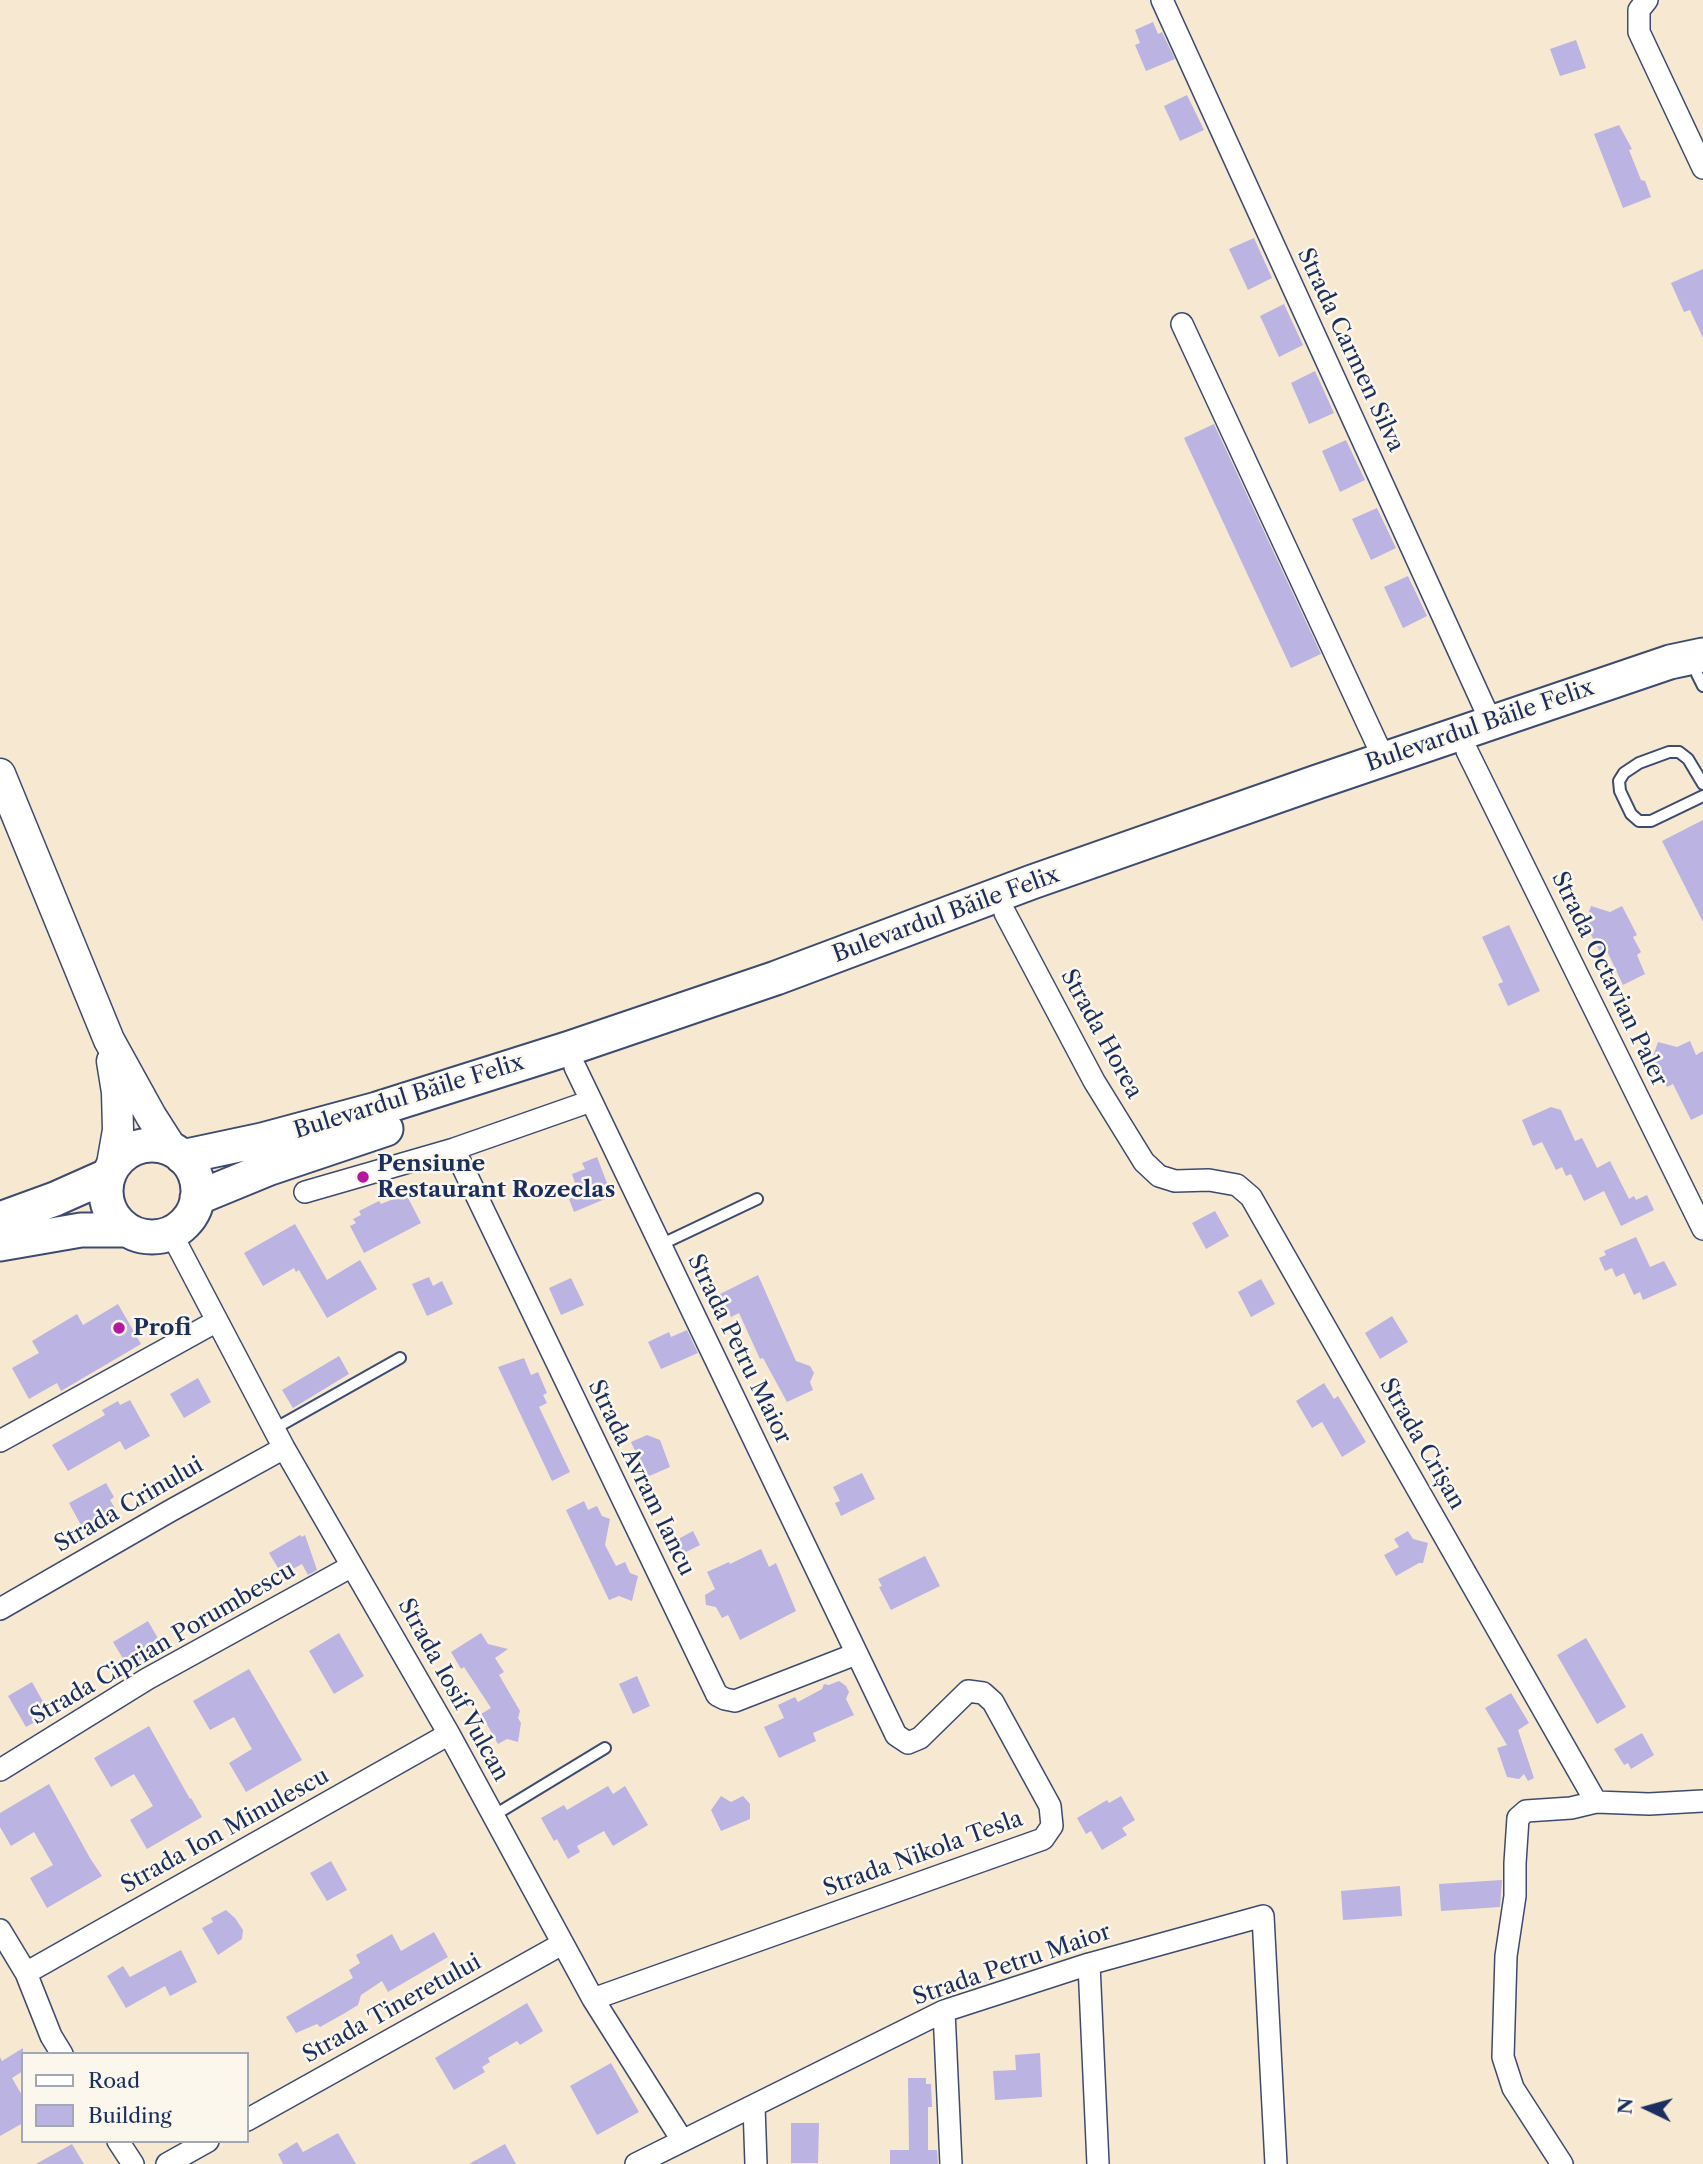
<!DOCTYPE html>
<html>
<head>
<meta charset="utf-8">
<style>
	body { margin:0 }
	#map { position:relative; width:1703px; height:2164px; overflow:hidden; background:#f7e8d2; font-family:"Libre Caslon Text",serif }
	canvas { display:block }
	.legend { position:absolute; left:21px; top:2052px; width:228px; height:91px; box-sizing:border-box; background:#fbf7ec; border:2px solid #a1a7b3; margin:0; padding:9px 12px; list-style:none; font-size:21px; color:#1b2f5e }
	.legend li { display:flex; align-items:center; gap:14px; height:35px }
	.legend b { width:35px; border:2px solid #a1a7b3 }
	.north { position:absolute; left:1612px; top:2073px; width:70px; height:70px; -webkit-text-stroke:5px #fbf7ec; paint-order:stroke; rotate:275deg; font-size:19px; font-weight:700; line-height:28px; text-align:center; color:#1b2f5e }
	.north::after { content:''; display:block; margin:auto; width:24px; height:32px; background:#1b2f5e; clip-path:polygon(50% 0,100% 100%,50% 72%,0 100%) }
</style>
</head>
<body>
<div id="map">
<canvas width="1703" height="2164"></canvas>
<ul class="legend">
<li><b style="height:9px;background:#fff"></b>Road</li>
<li><b style="height:19px;background:#bbb3e2"></b>Building</li>
</ul>
<div class="north">N</div>
</div>
<script>
const g = document.querySelector('canvas').getContext('2d');
g.lineJoin = 'round';
function paint(path, color) { g.fillStyle = color; g.fill(path, 'evenodd'); }
const toPath = rows => new Path2D(rows.map(r => 'M' + r).join(''));
function stroke(path, color, width, dash) { g.strokeStyle = color; g.lineWidth = width; g.lineCap = dash ? 'butt' : 'round'; g.setLineDash(dash || []); g.stroke(path); }
function write(font, color, halo, rows, align = 'center') {
  g.font = font + ' "Libre Caslon Text",serif'; g.lineWidth = 5; g.setLineDash([]); g.textBaseline = 'middle'; g.strokeStyle = halo; g.fillStyle = color; for (const [text, x, y, turn = 0] of rows) {
    g.save(); g.translate(x, y); g.rotate((+turn || 0) * Math.PI / 180); g.textAlign = isNaN(turn) ? turn : align; if (halo) g.strokeText(text, 0, 0); g.fillText(text, 0, 0); g.restore();
  }
}
const building = toPath([
	[1153,22,1158,34,1162,32,1175,59,1146,71,1135,45,1140,43,1135,30],
	[1576,40,1586,68,1560,76,1550,49],
	[1187,95,1204,130,1180,141,1164,106],
	[1619,125,1632,149,1629,150,1641,180,1645,181,1651,197,1623,208,1594,134],
	[1254,238,1272,278,1248,290,1229,249],
	[1703,269,1703,338,1690,310,1684,312,1671,283],
	[1284,304,1303,345,1279,357,1260,316],
	[1315,371,1334,413,1309,424,1291,383],
	[1214,424,1321,654,1291,668,1184,438],
	[1346,440,1365,480,1340,492,1322,451],
	[1377,508,1396,548,1371,560,1352,519],
	[1408,576,1427,616,1403,628,1384,587],
	[1703,820,1703,922,1662,841],
	[1591,906,1610,912,1622,906,1637,935,1633,937,1641,952,1637,955,1645,974,1623,985,1606,949,1600,952,1585,923],
	[1509,925,1540,991,1508,1006,1498,984,1503,982,1482,937],
	[1690,1041,1696,1055,1703,1051,1703,1114,1691,1120,1673,1084,1667,1087,1652,1059,1658,1042,1677,1047],
	[1551,1107,1561,1110,1575,1141,1582,1138,1597,1168,1610,1161,1629,1199,1634,1196,1636,1200,1647,1195,1654,1210,1621,1226,1604,1191,1584,1201,1571,1174,1566,1176,1562,1167,1556,1170,1542,1142,1533,1146,1522,1120],
	[597,1157,612,1196,574,1212,569,1199,579,1195,572,1174,585,1169,582,1163],
	[406,1194,421,1223,364,1253,350,1226,356,1223,353,1219,361,1215,359,1211,379,1201,381,1204],
	[1215,1211,1229,1236,1206,1249,1192,1223],
	[295,1224,327,1280,360,1260,377,1289,327,1318,299,1270,296,1272,294,1268,263,1286,244,1253],
	[1636,1237,1650,1267,1664,1261,1677,1285,1643,1300,1640,1292,1634,1295,1624,1273,1616,1277,1612,1268,1605,1271,1599,1258,1606,1255,1604,1251],
	[758,1275,796,1361,810,1366,814,1373,810,1382,813,1390,787,1402,763,1358,760,1359,739,1313,731,1317,720,1294],
	[429,1277,433,1286,442,1281,453,1304,427,1316,412,1284],
	[571,1278,584,1305,561,1315,549,1288],
	[1261,1279,1275,1304,1251,1317,1238,1292],
	[118,1304,141,1344,61,1391,57,1383,29,1399,12,1368,39,1353,32,1341,77,1314,83,1325],
	[1392,1316,1408,1342,1380,1359,1365,1333],
	[687,1330,698,1353,661,1369,648,1342,669,1332,671,1337],
	[339,1356,349,1374,293,1408,282,1390],
	[524,1358,531,1375,538,1372,547,1393,543,1395,547,1403,539,1407,570,1472,552,1481,498,1367],
	[198,1378,211,1402,184,1418,170,1394],
	[1324,1383,1334,1399,1338,1396,1366,1442,1342,1457,1322,1422,1312,1428,1296,1401],
	[130,1400,150,1436,125,1450,120,1441,68,1471,52,1445,105,1415,102,1410,118,1401,120,1405],
	[647,1435,660,1440,670,1467,647,1477,631,1442],
	[862,1473,875,1499,841,1516,835,1503,840,1501,833,1487],
	[106,1483,114,1497,110,1500,119,1515,98,1527,97,1524,83,1529,69,1503],
	[584,1501,588,1510,597,1506,602,1516,610,1519,605,1545,616,1566,625,1562,630,1573,638,1576,632,1601,619,1596,609,1600,566,1510],
	[693,1531,700,1545,676,1557,669,1544],
	[1408,1531,1413,1539,1428,1543,1423,1563,1419,1563,1396,1576,1384,1555,1399,1547,1394,1539],
	[300,1535,302,1537,305,1535,317,1570,308,1575,302,1564,291,1570,287,1563,278,1568,269,1553],
	[761,1549,769,1567,776,1563,796,1611,740,1640,728,1615,722,1618,716,1607,706,1605,705,1595,715,1589,707,1572,729,1562,730,1564],
	[925,1556,940,1586,891,1610,879,1587,882,1586,878,1579],
	[148,1621,163,1647,128,1667,113,1642],
	[339,1633,364,1676,334,1694,309,1651],
	[481,1633,488,1644,508,1649,495,1658,504,1672,499,1675,520,1711,518,1718,521,1723,518,1742,507,1739,498,1744,481,1714,491,1708,464,1667,461,1669,451,1652],
	[1586,1638,1626,1707,1597,1724,1557,1655],
	[249,1669,302,1760,246,1792,229,1763,252,1749,234,1717,210,1730,193,1701],
	[637,1676,650,1706,633,1714,619,1684],
	[839,1681,846,1686,849,1692,846,1699,854,1715,813,1733,816,1741,779,1758,764,1727,784,1718,778,1705,795,1697,798,1702,822,1689,824,1684,829,1685],
	[32,1682,50,1714,26,1727,8,1696],
	[1511,1693,1529,1723,1518,1730,1534,1778,1528,1781,1524,1774,1519,1779,1507,1777,1497,1748,1507,1745,1485,1708],
	[149,1726,190,1799,191,1798,202,1817,147,1849,130,1820,153,1806,134,1774,111,1787,94,1758],
	[1642,1733,1654,1755,1631,1769,1628,1763,1624,1765,1614,1749],
	[49,1784,90,1858,102,1876,47,1908,30,1878,53,1865,34,1832,11,1846,0,1827,0,1813],
	[608,1786,613,1794,625,1786,648,1825,613,1846,604,1831,577,1846,580,1852,568,1859,557,1839,554,1841,541,1818,564,1805,567,1810],
	[721,1796,731,1802,743,1796,750,1804,750,1819,721,1831,711,1810],
	[1121,1796,1135,1820,1122,1828,1127,1835,1102,1850,1091,1831,1086,1834,1077,1818,1107,1800,1109,1803],
	[331,1861,347,1890,327,1901,310,1873],
	[1502,1880,1500,1907,1441,1911,1439,1884],
	[1400,1886,1402,1916,1343,1920,1341,1891],
	[226,1910,235,1918,243,1930,242,1939,218,1955,202,1928,213,1922,211,1918],
	[434,1932,448,1957,388,1992,382,1981,361,1995,358,2005,345,2013,320,2027,317,2024,296,2033,286,2017,353,1978,349,1970,360,1963,356,1955,392,1934,401,1951],
	[181,1950,197,1982,170,1996,165,1986,126,2008,107,1976,123,1966,130,1977],
	[527,2003,543,2031,520,2045,517,2041,488,2058,490,2062,482,2067,485,2072,454,2090,435,2058],
	[23,2048,23,2071,12,2078,23,2097,23,2123,0,2136,0,2057,2,2061],
	[1040,2053,1042,2097,995,2100,993,2071,1016,2070,1015,2055],
	[611,2063,639,2112,597,2135,570,2086],
	[908,2078,926,2078,926,2084,931,2084,932,2107,928,2107,928,2150,937,2150,938,2164,890,2164,890,2150,909,2150],
	[791,2123,819,2123,818,2163,791,2163],
	[338,2133,356,2164,283,2164,278,2154,297,2142,303,2152],
	[72,2144,84,2164,36,2164],
	[505,2144,516,2164,469,2164]
]);
const lane = toPath([
	[1697,674,1703,686],
	[1703,784,1688,759,1679,752,1669,752,1639,763,1624,773,1619,781,1620,791,1631,814,1639,821,1651,821,1703,796],
	[660,1245,757,1199],
	[274,1429,400,1358],
	[493,1816,605,1748]
]);
const street = toPath([
	[1162,0,1491,722],
	[1647,0,1639,10,1639,32,1703,168],
	[1182,324,1384,759],
	[1467,751,1703,1229],
	[1005,913,1094,1081,1144,1162,1159,1176,1175,1181,1209,1180,1237,1185,1251,1197,1596,1802],
	[575,1067,896,1735,908,1743,920,1738,968,1691,983,1693,993,1702,1050,1806,1052,1826,1043,1839,593,1999],
	[454,1149,717,1695,725,1699,735,1701,856,1654],
	[305,1192,454,1149,591,1101],
	[171,1233,284,1448,449,1734,593,1999,682,2140],
	[0,1441,217,1321],
	[0,1609,170,1511,284,1448],
	[0,1770,147,1679,352,1566],
	[0,1930,26,1973,51,2036,62,2054],
	[1089,1964,1098,2164],
	[26,1973,449,1734],
	[944,2011,951,2164],
	[754,2106,756,2164],
	[247,2120,562,1944],
	[118,2141,133,2164],
	[167,2164,208,2141],
	[636,2164,944,2011,1089,1964,1263,1916,1276,2164],
	[1562,2164,1513,2088,1503,2057,1506,1956,1515,1896,1515,1863,1518,1818,1526,1811,1571,1808,1596,1802,1649,1804,1703,1801]
]);
const secondary = toPath([
	[0,774,109,1040,151,1116,174,1152],
	[111,1170,118,1130,117,1092,112,1061]
]);
const primary = toPath([
	'106 1191a46 46 0 1 1 92 0a46 46 0 1 1-92 0Z',
	[182,1157,262,1140,377,1109,570,1048,776,978,1032,882,1317,782,1670,662,1703,655],
	[197,1198,270,1168,386,1129],
	[0,1219,55,1199,109,1175],
	[0,1244,81,1230,127,1230]
]);
const markers = [
	[363,1177,7,"#b5179e"],
	[119,1328,7,"#b5179e"]
];
const streetNames = [
	["Strada Carmen Silva",1350,350,65],
	["Bulevardul Băile Felix",1480,726,-19],
	["Bulevardul Băile Felix",946,915,-20],
	["Strada Octavian Paler",1609,979,64],
	["Strada Horea",1101,1034,61],
	["Bulevardul Băile Felix",409,1097,-17],
	["Strada Petru Maior",739,1349,64],
	["Strada Crișan",1422,1444,60],
	["Strada Avram Iancu",641,1478,64],
	["Strada Crinului",129,1505,-30],
	["Strada Ciprian Porumbescu",163,1644,-30],
	["Strada Iosif Vulcan",453,1690,61],
	["Strada Ion Minulescu",225,1831,-29],
	["Strada Nikola Tesla",923,1854,-20],
	["Strada Petru Maior",1012,1965,-19],
	["Strada Tineretului",392,2009,-29]
];
const poiNames = [
	["Pensiune",377,1164],
	["Restaurant Rozeclas",377,1190],
	["Profi",133,1328]
];
paint(building, '#bbb3e2');
stroke(lane, '#3c4b6f', 14);
stroke(street, '#3c4b6f', 24);
stroke(secondary, '#3c4b6f', 33);
stroke(primary, '#3c4b6f', 37);
stroke(lane, '#fff', 10);
stroke(street, '#fff', 21);
stroke(secondary, '#fff', 30);
stroke(primary, '#fff', 33);
for (const [x, y, r, color] of markers) { const dot = new Path2D(); dot.arc(x, y, r, 0, 2 * Math.PI); g.fillStyle = color; g.fill(dot); stroke(dot, '#fbf7ec', 2.5); }
write('23px', '#1b2f5e', '#fbf7ec', streetNames);
write('bold 23px', '#1b2f5e', '#fbf7ec', poiNames, 'left');
</script>
</body>
</html>
